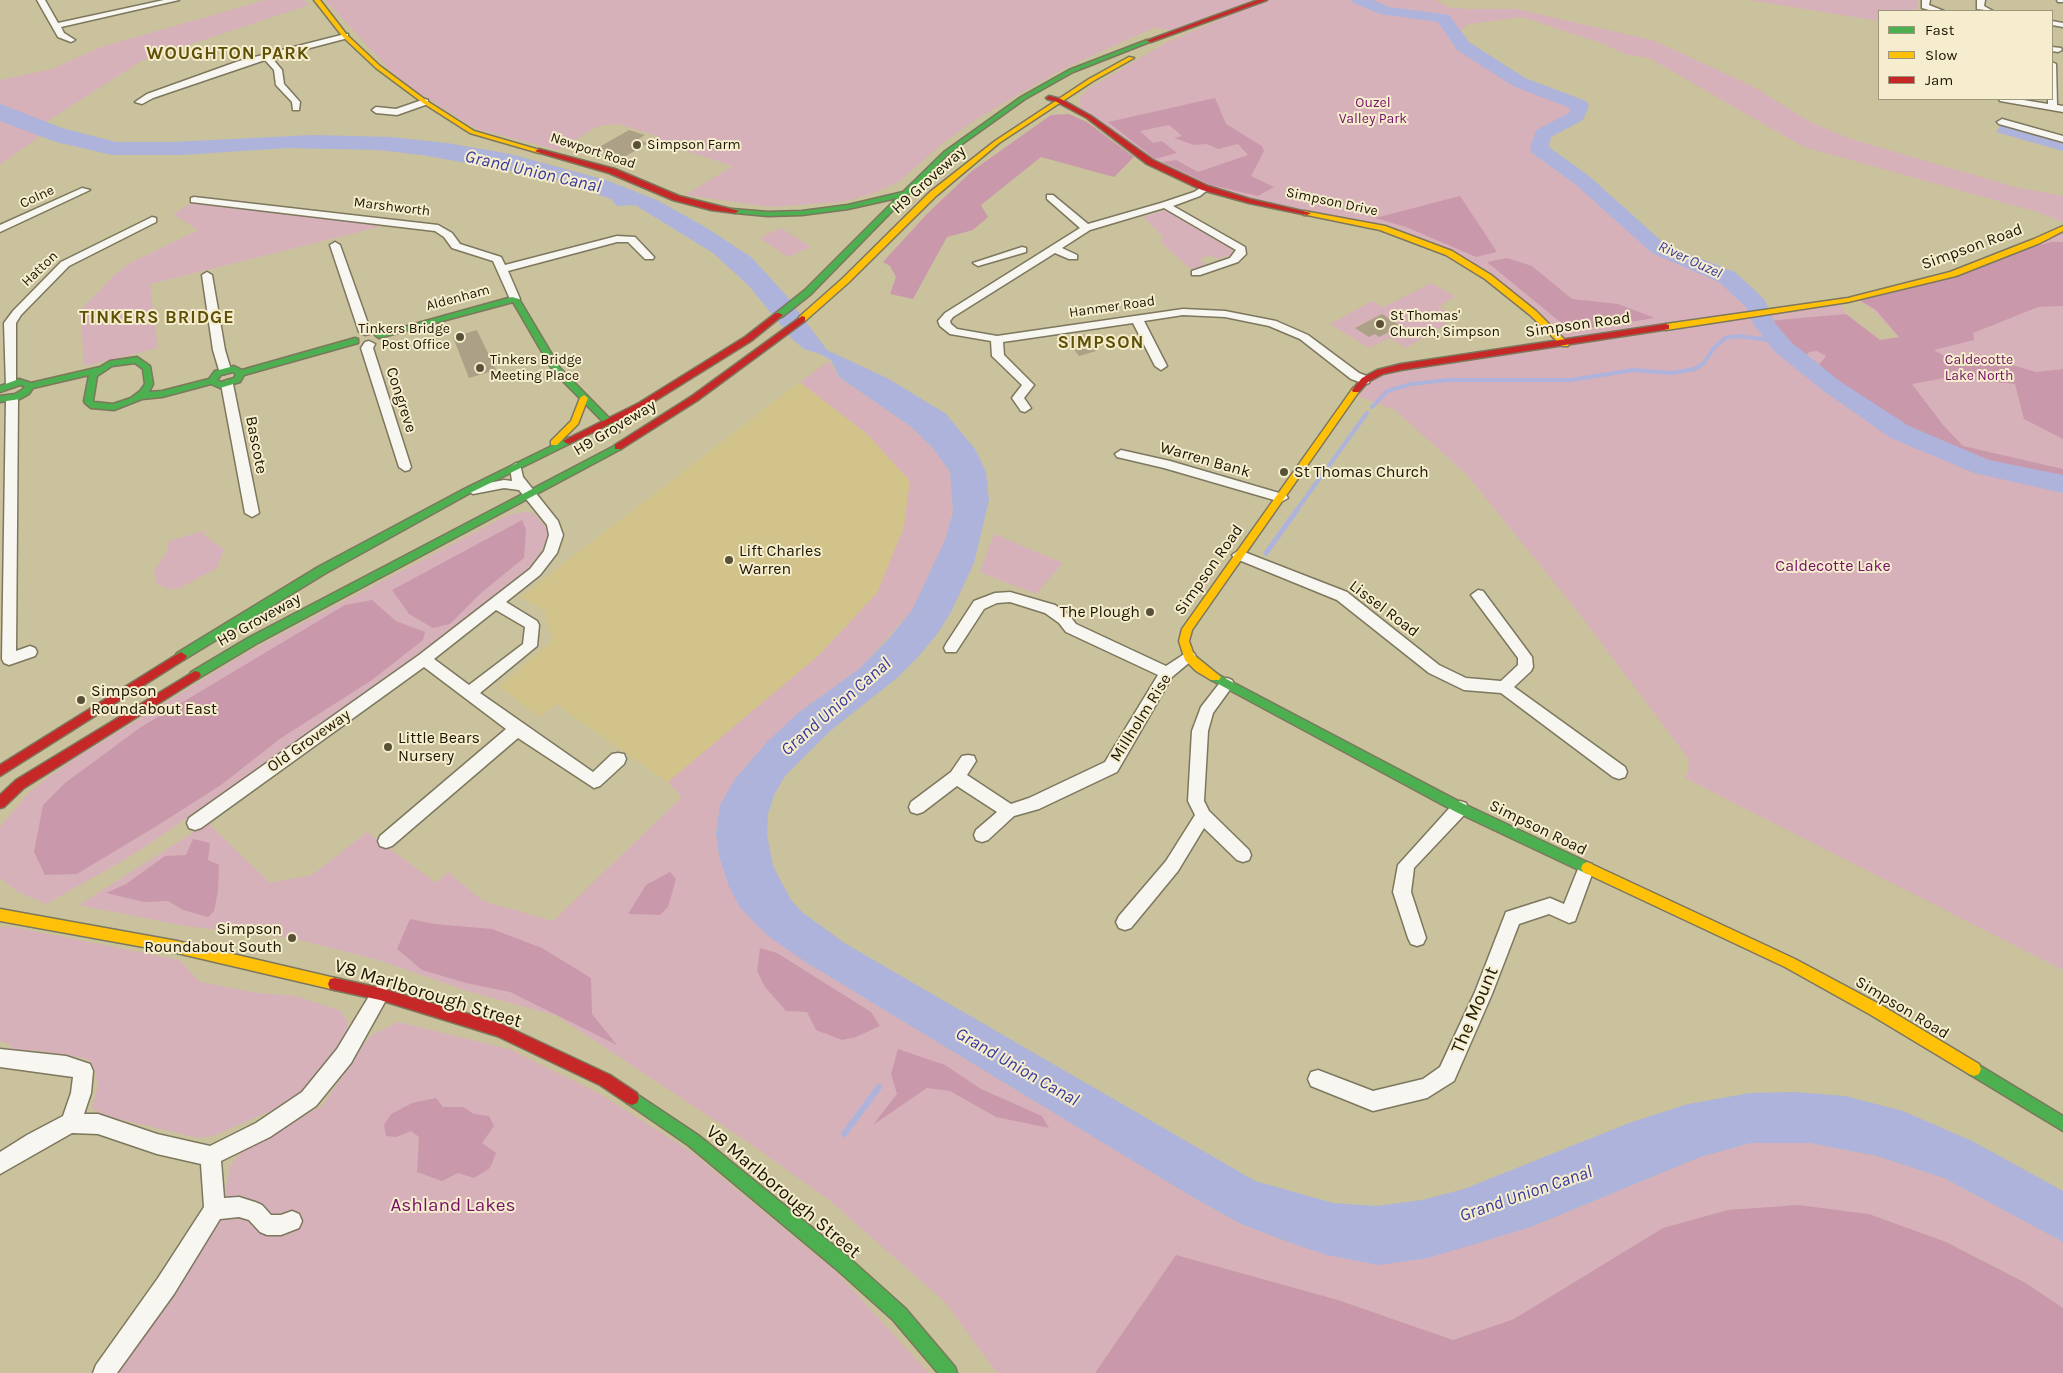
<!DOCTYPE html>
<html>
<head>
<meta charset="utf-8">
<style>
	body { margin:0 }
	#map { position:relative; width:2063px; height:1373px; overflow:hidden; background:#cac19d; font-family:Karla,sans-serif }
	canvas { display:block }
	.legend { position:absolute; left:1878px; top:10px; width:175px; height:90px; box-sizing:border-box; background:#f5edcd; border:1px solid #9e977b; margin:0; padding:6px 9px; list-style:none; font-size:15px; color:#1c1500 }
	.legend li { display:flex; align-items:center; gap:10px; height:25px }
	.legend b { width:25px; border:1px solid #9e977b }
</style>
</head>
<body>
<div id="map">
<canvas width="2063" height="1373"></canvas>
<ul class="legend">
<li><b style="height:6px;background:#4caf50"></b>Fast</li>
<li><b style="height:6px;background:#ffc107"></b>Slow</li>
<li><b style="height:6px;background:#c62828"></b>Jam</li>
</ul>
</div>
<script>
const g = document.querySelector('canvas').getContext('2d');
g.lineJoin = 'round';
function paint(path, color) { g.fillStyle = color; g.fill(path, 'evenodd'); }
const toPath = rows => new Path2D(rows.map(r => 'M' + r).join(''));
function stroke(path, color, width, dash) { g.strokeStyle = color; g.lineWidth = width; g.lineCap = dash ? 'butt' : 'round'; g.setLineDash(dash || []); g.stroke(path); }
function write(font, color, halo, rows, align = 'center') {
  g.font = font + ' Karla,sans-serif'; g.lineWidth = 4; g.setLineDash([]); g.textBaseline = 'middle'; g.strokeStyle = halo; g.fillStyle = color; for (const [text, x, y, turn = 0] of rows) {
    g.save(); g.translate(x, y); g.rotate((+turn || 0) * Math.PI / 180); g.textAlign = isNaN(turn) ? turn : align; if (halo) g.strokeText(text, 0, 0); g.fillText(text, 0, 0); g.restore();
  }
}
const built = toPath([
	[800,382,867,434,910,481,904,527,877,593,820,654,670,784,556,704,539,717,499,686,553,640,544,610,520,597]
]);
const green = toPath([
	[265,0,304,0,309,5,143,60,46,122,40,136,0,165,0,80,52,69,101,47],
	[325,0,1253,0,1173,30,1153,28,1059,71,983,115,944,142,900,181,869,195,841,202,770,207,685,195,733,166,654,141,660,137,619,124,598,126,558,150,476,129,416,91,391,71],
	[1266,0,1435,0,1448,7,1467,9,1517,9,1655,41,1752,86,1812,123,1851,139,2015,187,2063,196,2063,222,2034,211,1804,147,1649,58,1624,54,1604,44,1522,17,1469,24,1461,30,1457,38,1463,46,1519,82,1580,105,1577,116,1542,134,1539,150,1582,180,1659,249,1727,277,1756,304,1761,314,1839,302,1846,314,1880,340,1899,337,1872,309,1856,298,1921,283,2063,228,2063,970,1685,778,1689,770,1688,758,1578,612,1467,475,1395,410,1352,394,1380,372,1565,344,1488,277,1409,236,1249,201,1176,176,1080,113,1080,98,1087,90,1167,42],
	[1749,0,1912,0,1919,1,1916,11,1879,11,1879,21],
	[192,203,380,224,379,227,150,284,158,348,84,366,80,311,114,275,128,264,198,230,173,214],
	[1166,210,1231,245,1233,254,1218,259,1210,255,1200,259,1205,265,1191,269,1160,242,1163,237,1143,217],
	[781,228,811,247,788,257,759,238],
	[1431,283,1455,296,1439,307,1457,317,1406,348,1390,338,1369,348,1330,324,1372,301,1383,307],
	[829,361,839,377,910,426,932,447,950,472,953,512,945,540,912,610,860,668,798,713,720,805,716,833,719,856,804,961,1189,1195,1241,1224,1291,1243,1531,1227,1700,1157,1751,1143,1809,1143,1877,1156,1944,1178,2063,1242,2063,1308,2024,1282,1946,1242,1869,1214,1578,1281,1514,1319,1453,1340,1338,1300,1176,1255,1095,1373,997,1373,944,1301,829,1200,748,1142,557,1016,464,990,378,960,292,938,185,926,79,905,208,823,270,883,312,875,367,832,436,883,448,872,483,901,553,921,682,797,668,782,820,654,877,593,904,527,910,481,867,434,800,382],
	[523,512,534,513,549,531,540,555,525,572,436,642,196,812,131,856,46,904,18,892,0,878,0,827,29,792,72,760,246,653,506,516],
	[207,530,202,534,224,549,217,568,178,589,167,589,156,583,154,572,166,553,169,541],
	[994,534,1063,563,1036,594,980,572],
	[0,927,13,927,179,960,200,982,257,993,296,996,341,1011,347,1021,348,1034,337,1052,302,1097,213,1136,198,1138,107,1116,92,1108,98,1085,94,1068,88,1059,36,1050,15,1053,9,1044,0,1041],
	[398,1022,509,1049,600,1094,691,1152,836,1272,929,1373,119,1373,125,1361,168,1305,220,1222,230,1166,245,1149,322,1106,370,1036]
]);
const forest = toPath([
	[1215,98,1226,124,1262,146,1264,151,1251,176,1274,187,1258,196,1211,185,1162,162,1176,160,1198,172,1248,155,1238,144,1218,149,1207,144,1194,145,1174,138,1182,136,1169,125,1140,131,1153,143,1162,141,1177,153,1155,159,1108,122],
	[1069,114,1087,122,1134,157,1114,177,1041,157,981,205,988,217,973,230,947,237,913,299,890,294,896,277,890,266,883,262,927,214,972,171,1051,115],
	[1460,196,1497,252,1476,257,1406,227,1375,218],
	[2051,242,2063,242,2063,306,2038,307,1973,333,1974,340,1934,350,1958,364,1992,359,2036,372,2063,369,2063,439,2024,419,2015,384,1950,377,1912,384,1943,425,1963,446,2063,469,2063,478,1977,459,1905,428,1817,367,1826,356,1817,351,1809,352,1804,358,1767,321,1846,314,1880,340,1899,337,1876,310,1856,298],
	[1507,258,1532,266,1572,299,1618,304,1655,318,1571,331,1487,262],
	[522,520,526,529,524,558,481,593,450,624,433,628,409,614,392,590],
	[372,600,396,621,425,632,423,640,372,680,281,738,221,785,155,827,77,874,45,875,34,852,43,805,65,783,141,727,345,605],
	[193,839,210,843,208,860,219,865,218,891,214,911,208,917,183,910,168,901,144,902,106,893,126,884,165,856,186,855],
	[670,872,676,879,668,907,660,915,628,914,646,885],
	[410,919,434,924,492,929,542,948,591,978,592,1014,617,1045,510,992,466,983,422,970,397,949],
	[760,948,777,953,871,1012,880,1026,856,1037,842,1040,816,1030,807,1012,786,1011,765,987,757,971],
	[898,1049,945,1065,981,1089,1042,1116,1049,1128,996,1117,950,1091,927,1088,873,1125,897,1094,891,1074],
	[436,1098,443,1107,463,1107,474,1114,489,1116,494,1126,482,1143,496,1153,490,1168,474,1178,458,1173,442,1181,417,1172,419,1137,411,1131,396,1137,386,1136,384,1125,391,1114,412,1103],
	[1798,1205,1869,1214,1946,1242,2024,1282,2063,1308,2063,1373,1095,1373,1176,1255,1338,1300,1453,1340,1514,1319,1663,1228,1728,1210]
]);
const water = toPath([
	[0,104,62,128,116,142,172,142,313,135,390,137,447,143,510,154,606,180,659,201,705,227,751,257,785,294,827,350,889,379,946,414,975,449,986,472,989,500,974,563,952,610,938,633,918,657,897,678,830,731,785,776,774,795,768,814,767,835,773,866,791,900,802,912,846,944,1255,1181,1333,1203,1376,1206,1422,1200,1464,1189,1629,1123,1688,1104,1750,1093,1795,1092,1845,1096,1903,1111,1974,1142,2063,1191,2063,1242,1944,1178,1877,1156,1809,1143,1751,1143,1700,1157,1531,1227,1428,1258,1379,1265,1327,1255,1291,1243,1241,1224,1189,1195,804,961,768,936,741,909,729,887,719,856,716,833,720,805,735,779,767,742,798,713,860,668,890,637,912,610,945,540,953,512,950,472,932,447,910,426,839,377,831,360,820,354,804,349,793,340,749,286,713,253,635,205,617,206,611,199,556,180,519,172,421,155,378,150,288,148,181,155,112,155,56,142,0,121],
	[2002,124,2063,141,2063,151,1996,132]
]);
const streamFar2 = toPath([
	[1372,407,1387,391,1411,384,1448,380,1571,380,1633,370,1672,373,1695,369,1704,363,1713,349,1725,338,1738,336,1778,341],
	[1296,511,1367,413]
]);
const streamFar1 = toPath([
	[1266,553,1297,510]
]);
const stream = toPath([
	[844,1134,879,1087]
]);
const river = toPath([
	[1351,0,1373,0,1389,7,1449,15,1469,42,1525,78,1586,101,1589,105,1583,120,1551,137,1549,147,1589,176,1666,245,1735,272,1764,299,1775,323,1791,342,1841,382,1909,426,1989,460,2063,475,2063,493,1974,473,1891,438,1825,392,1775,352,1754,325,1746,307,1719,282,1652,253,1575,184,1532,153,1530,149,1536,130,1569,113,1570,108,1513,86,1457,50,1438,22,1380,14,1353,3,1351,0]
]);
const building = toPath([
	[629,130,645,135,637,140,648,143,621,159,594,150],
	[1382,314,1401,326,1379,337,1375,334,1369,337,1355,328],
	[477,330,496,370,469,378,453,337],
	[1083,334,1096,351,1079,356,1066,339]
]);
const street = toPath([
	[37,0,45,0,58,23,164,0,179,0,61,27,64,33,75,40,71,42,58,37,37,0],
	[1922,0,1930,0,1929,5,1944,11,1933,11,1922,8,1922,0],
	[1977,0,1985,0,1984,6,1993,11,1977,9,1977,0],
	[2057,0,2063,0,2063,2,2058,2,2057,0],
	[2052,21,2063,23,2063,27,2052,25,2052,21],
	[345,34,348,34,348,38,272,58,282,70,284,84,300,102,299,110,293,110,292,102,276,85,274,70,265,60,153,98,142,104,135,102,147,94,239,61,345,34],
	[2052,47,2061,48,2062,50,2058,52,2052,51,2052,47],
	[2052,62,2056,64,2057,105,2063,106,2063,112,2000,101,1999,99,2017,99,2048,104,2048,99,2052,99,2052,62],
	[425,99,428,100,428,104,397,115,376,113,372,110,376,107,396,109,425,99],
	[2002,119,2063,136,2063,142,1999,124,1997,122,2002,119],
	[1205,185,1210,188,1200,196,1173,206,1245,247,1246,254,1238,262,1200,275,1192,275,1192,271,1230,258,1236,250,1164,208,1090,230,1062,248,1077,255,1077,259,1069,259,1055,253,953,317,950,321,951,324,957,329,997,336,1183,309,1225,311,1276,321,1308,335,1359,373,1369,377,1369,383,1365,384,1351,379,1300,339,1269,326,1225,317,1183,315,1144,321,1167,366,1161,370,1155,366,1133,323,1003,342,1004,355,1034,385,1024,398,1031,408,1025,412,1021,411,1012,398,1022,385,992,356,991,341,950,334,940,326,938,321,945,313,1080,228,1047,199,1047,195,1053,195,1088,224,1161,203,1194,192,1205,185],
	[82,188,90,190,0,232,0,225,82,188],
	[194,197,438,225,452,233,460,244,501,257,505,265,617,236,635,237,654,257,653,259,645,259,628,242,617,242,508,271,520,299,515,302,510,299,493,261,452,248,444,237,435,231,191,202,191,198,194,197],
	[152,217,156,218,156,222,69,266,21,315,16,323,16,384,14,387,6,387,4,323,13,311,61,262,152,217],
	[335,242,340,245,371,332,369,334,365,335,359,332,330,245,335,242],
	[1022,247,1026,248,1026,252,978,266,973,263,1022,247],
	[207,272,212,275,225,350,231,370,225,374,219,370,213,350,202,275,207,272],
	[369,341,375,344,373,348,411,467,409,470,405,471,399,467,361,348,365,342,369,341],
	[227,380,233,384,259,513,252,517,245,513,221,384,227,380],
	[12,395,18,399,16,651,30,646,35,648,37,652,35,656,9,665,4,663,2,659,6,399,12,395],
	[1121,450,1170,461,1286,495,1288,498,1281,502,1164,468,1117,457,1115,454,1121,450],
	[516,463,520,464,523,477,558,521,563,535,557,553,540,575,506,602,537,621,539,625,537,646,480,693,593,772,612,754,618,753,624,754,626,759,624,764,600,786,594,788,518,738,392,846,386,848,380,846,378,841,380,836,506,729,424,667,201,828,195,830,189,828,187,823,189,818,419,655,530,569,544,551,549,535,547,525,519,490,504,488,473,494,467,490,473,486,504,480,512,481,510,467,516,463],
	[496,610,525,627,523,644,469,685,434,659,496,610],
	[1239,550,1347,592,1439,665,1466,678,1501,681,1518,665,1518,658,1471,595,1478,590,1483,591,1532,657,1533,667,1531,671,1514,687,1625,767,1627,772,1625,777,1619,779,1613,777,1501,693,1464,690,1429,673,1337,600,1234,558,1232,555,1239,550],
	[1010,592,1055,605,1069,615,1076,624,1166,666,1189,651,1194,653,1196,657,1172,677,1117,772,1039,809,1014,816,988,840,982,842,976,840,974,835,976,830,997,812,957,786,923,812,917,814,911,812,909,807,911,802,951,772,962,756,968,755,974,756,976,761,967,775,1011,804,1029,798,1105,762,1158,675,1066,632,1059,623,1045,613,1010,602,997,603,984,609,956,652,946,652,944,648,946,644,974,601,995,593,1010,592],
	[1227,678,1232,680,1234,684,1213,713,1208,731,1204,801,1209,811,1249,850,1251,855,1249,860,1243,862,1237,860,1204,828,1178,871,1131,928,1125,930,1119,928,1116,922,1119,916,1166,861,1195,815,1188,801,1192,731,1201,707,1222,680,1227,678],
	[1460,801,1466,803,1468,808,1466,813,1414,868,1411,892,1426,938,1423,944,1417,946,1411,944,1408,938,1393,892,1398,865,1454,803,1460,801],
	[1586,862,1592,864,1594,869,1575,921,1569,923,1549,914,1519,924,1492,994,1454,1081,1427,1098,1373,1111,1311,1086,1308,1079,1311,1072,1318,1070,1373,1091,1423,1079,1440,1067,1475,992,1506,912,1550,898,1564,904,1580,864,1586,862],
	[380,985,386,988,389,994,386,1000,351,1063,316,1106,270,1137,221,1161,224,1198,239,1197,255,1202,262,1205,271,1215,281,1215,292,1211,299,1214,302,1221,299,1228,281,1235,267,1235,260,1232,249,1220,239,1217,220,1219,174,1294,117,1373,93,1373,96,1365,158,1278,204,1207,201,1164,157,1154,98,1134,72,1133,0,1174,0,1152,27,1135,63,1116,71,1093,73,1077,0,1067,0,1049,66,1056,90,1064,93,1071,91,1093,84,1114,98,1114,157,1134,210,1146,256,1123,302,1092,337,1049,374,988,380,985]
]);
const fast = toPath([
	[1147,40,1152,41,1073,72,1025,99,948,154,811,294,782,317,776,317,776,313,805,290,897,198,848,209,802,215,768,216,735,213,731,211,732,209,768,212,802,211,848,205,903,192,944,152,1021,97,1069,70,1147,40],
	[512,297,519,299,560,368,619,428,619,432,613,432,553,371,513,302,379,338,375,335,512,297],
	[355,338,358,339,358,343,244,375,240,382,220,388,211,384,162,397,142,399,114,410,91,408,85,403,84,401,89,375,33,388,29,394,20,399,0,402,0,396,15,394,22,390,25,386,20,385,0,392,0,386,19,379,31,383,100,367,110,361,137,357,150,366,153,384,149,392,162,391,209,379,215,371,234,366,242,370,355,338],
	[135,363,143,369,145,384,140,391,131,398,113,404,94,402,93,401,97,376,112,366,135,363],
	[233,372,236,374,234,378,221,382,217,380,221,375,233,372],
	[568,438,571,439,571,443,472,492,326,573,185,659,177,659,175,656,177,653,318,567,466,488,568,438],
	[618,444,623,447,621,449,256,644,199,678,191,678,189,675,191,672,248,638,618,444],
	[1215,673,1464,804,1591,864,1593,868,1591,872,1587,874,1583,872,1456,812,1211,680,1209,677,1211,674,1215,673],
	[1974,1062,2063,1116,2063,1131,1969,1074,1967,1069,1969,1064,1974,1062],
	[632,1091,698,1135,847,1256,905,1308,955,1367,957,1373,938,1373,893,1320,835,1268,688,1145,627,1103,625,1098,627,1093,632,1091]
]);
const slow = toPath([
	[314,0,320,0,347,35,380,66,427,101,474,131,543,151,539,153,470,133,423,103,376,68,343,37,314,0],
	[1129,57,1134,58,1093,81,999,143,936,196,848,283,805,321,799,321,799,317,842,279,930,192,995,141,1089,79,1129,57],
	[1304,211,1385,226,1452,251,1491,275,1536,311,1569,344,1568,346,1562,346,1530,315,1485,279,1446,255,1380,230,1307,215,1304,215,1304,211],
	[2063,226,2063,231,2040,243,1956,276,1848,302,1666,330,1662,327,1666,324,1848,298,1950,272,2034,239,2063,226],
	[1356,387,1360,390,1192,630,1189,641,1194,655,1221,677,1219,680,1211,680,1196,671,1185,660,1179,641,1182,629,1353,388,1356,387],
	[584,395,588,398,578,424,557,445,551,445,551,441,571,421,580,398,584,395],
	[1587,862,1795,959,1881,1005,1979,1064,1981,1069,1979,1074,1974,1076,1969,1074,1871,1015,1785,967,1583,872,1581,868,1583,864,1587,862],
	[0,909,177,941,335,978,340,979,342,984,340,989,335,990,177,953,0,921,0,909]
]);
const jam = toPath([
	[1258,0,1267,0,1151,42,1146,41,1258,0],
	[1049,96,1061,99,1091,116,1153,160,1208,186,1250,199,1311,213,1307,215,1249,203,1202,190,1147,164,1087,118,1057,102,1047,99,1046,98,1049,96],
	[539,149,615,169,679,196,739,211,735,213,711,210,673,200,609,173,537,152,535,151,539,149],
	[776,313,779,313,783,315,751,341,645,407,571,443,568,444,563,441,639,403,745,337,776,313],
	[802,316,805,317,805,321,698,400,621,449,615,449,615,445,692,396,802,316],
	[1666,324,1669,325,1669,329,1401,370,1383,374,1368,382,1359,392,1353,392,1352,390,1362,378,1377,370,1401,364,1666,324],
	[181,652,187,656,185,659,0,776,0,765,181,652],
	[195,671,199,672,201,675,199,678,24,788,4,807,0,808,0,795,16,780,195,671],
	[335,978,380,988,499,1023,610,1075,637,1093,639,1098,637,1103,632,1105,627,1103,600,1085,497,1036,380,1000,330,989,328,984,330,979,335,978]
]);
const markers = [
	[637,145,5,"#595137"],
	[1380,324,5,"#595137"],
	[460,337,5,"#595137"],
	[480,368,5,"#595137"],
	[1284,472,5,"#595137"],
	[729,560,5,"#595137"],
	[1150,612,5,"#595137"],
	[81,700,5,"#595137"],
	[388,747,5,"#595137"],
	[292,938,5,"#595137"]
];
const farParknames = [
	["Ouzel",1373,103],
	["Valley Park",1373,119],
	["Caldecotte",1979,360],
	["Lake North",1979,376]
];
const farPoinames = [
	["Simpson Farm",647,145],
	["St Thomas'",1390,316],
	["Church, Simpson",1390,332],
	["Tinkers Bridge",450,329,"right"],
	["Post Office",450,345,"right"],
	["Tinkers Bridge",490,360],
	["Meeting Place",490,376]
];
const farStreetnames = [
	["Newport Road",593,151,18],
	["Colne",37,197,-25],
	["Simpson Drive",1332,202,12],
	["Marshworth",392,207,7],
	["Hatton",40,269,-44],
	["Aldenham",458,298,-15],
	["Hanmer Road",1112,307,-8]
];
const farWaternames = [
	["River Ouzel",1690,260,25]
];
const streetNames = [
	["H9 Groveway",929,180,-42],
	["Simpson Road",1972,247,-20],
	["Simpson Road",1578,325,-8],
	["Congreve",401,400,72],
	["H9 Groveway",615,428,-31],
	["Bascote",256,445,79],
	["Warren Bank",1205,460,16],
	["Simpson Road",1209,570,-55],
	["Lissel Road",1384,609,37],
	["H9 Groveway",259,620,-29],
	["Millholm Rise",1141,718,-58],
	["Old Groveway",309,741,-35],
	["Simpson Road",1538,828,26],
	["Simpson Road",1902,1008,31]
];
const poiNames = [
	["St Thomas Church",1294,472],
	["Lift Charles",739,551],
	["Warren",739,569],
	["The Plough",1140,612,"right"],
	["Simpson",91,691],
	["Roundabout East",91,709],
	["Little Bears",398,738],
	["Nursery",398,756],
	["Simpson",282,929,"right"],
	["Roundabout South",282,947,"right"]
];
const parkNames = [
	["Caldecotte Lake",1833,566]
];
const farDistrictnames = [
	["WOUGHTON PARK",228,54],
	["TINKERS BRIDGE",157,318],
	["SIMPSON",1101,343]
];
const waterNames = [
	["Grand Union Canal",533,172,13],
	["Grand Union Canal",836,707,-41],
	["Grand Union Canal",1017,1067,30],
	["Grand Union Canal",1526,1194,-19]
];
const nearStreetnames = [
	["V8 Marlborough Street",428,994,17],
	["The Mount",1475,1010,-67],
	["V8 Marlborough Street",783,1192,40]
];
const nearParknames = [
	["Ashland Lakes",453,1206]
];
paint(built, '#d1c38a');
paint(green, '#d7b1ba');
paint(forest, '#ca98ab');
paint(water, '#adb3db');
stroke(streamFar2, '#adb3db', 4);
stroke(streamFar1, '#adb3db', 5);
stroke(stream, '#adb3db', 6);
paint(river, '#adb3db');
paint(building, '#aca186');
stroke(street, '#7c775d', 3);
stroke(fast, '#7c775d', 3);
stroke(slow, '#7c775d', 3);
stroke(jam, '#7c775d', 3);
paint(street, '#f7f6f0');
paint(fast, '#4caf50');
paint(slow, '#ffc107');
paint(jam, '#c62828');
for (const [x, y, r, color] of markers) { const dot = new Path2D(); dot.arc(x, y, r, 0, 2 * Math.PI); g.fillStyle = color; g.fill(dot); stroke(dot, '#f5edcd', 2); }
write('14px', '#761066', '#f5edcd', farParknames);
write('14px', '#1c1500', '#f5edcd', farPoinames, 'left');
write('14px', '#1c1500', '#f5edcd', farStreetnames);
write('italic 15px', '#383a9f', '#f5edcd', farWaternames);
write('16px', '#1c1500', '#f5edcd', streetNames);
write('16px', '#1c1500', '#f5edcd', poiNames, 'left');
write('16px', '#761066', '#f5edcd', parkNames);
g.letterSpacing = '1px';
write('bold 18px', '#5e5007', '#f5edcd', farDistrictnames);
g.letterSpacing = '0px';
write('italic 18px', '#383a9f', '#f5edcd', waterNames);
write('19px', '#1c1500', '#f5edcd', nearStreetnames);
write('19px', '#761066', '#f5edcd', nearParknames);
</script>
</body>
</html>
